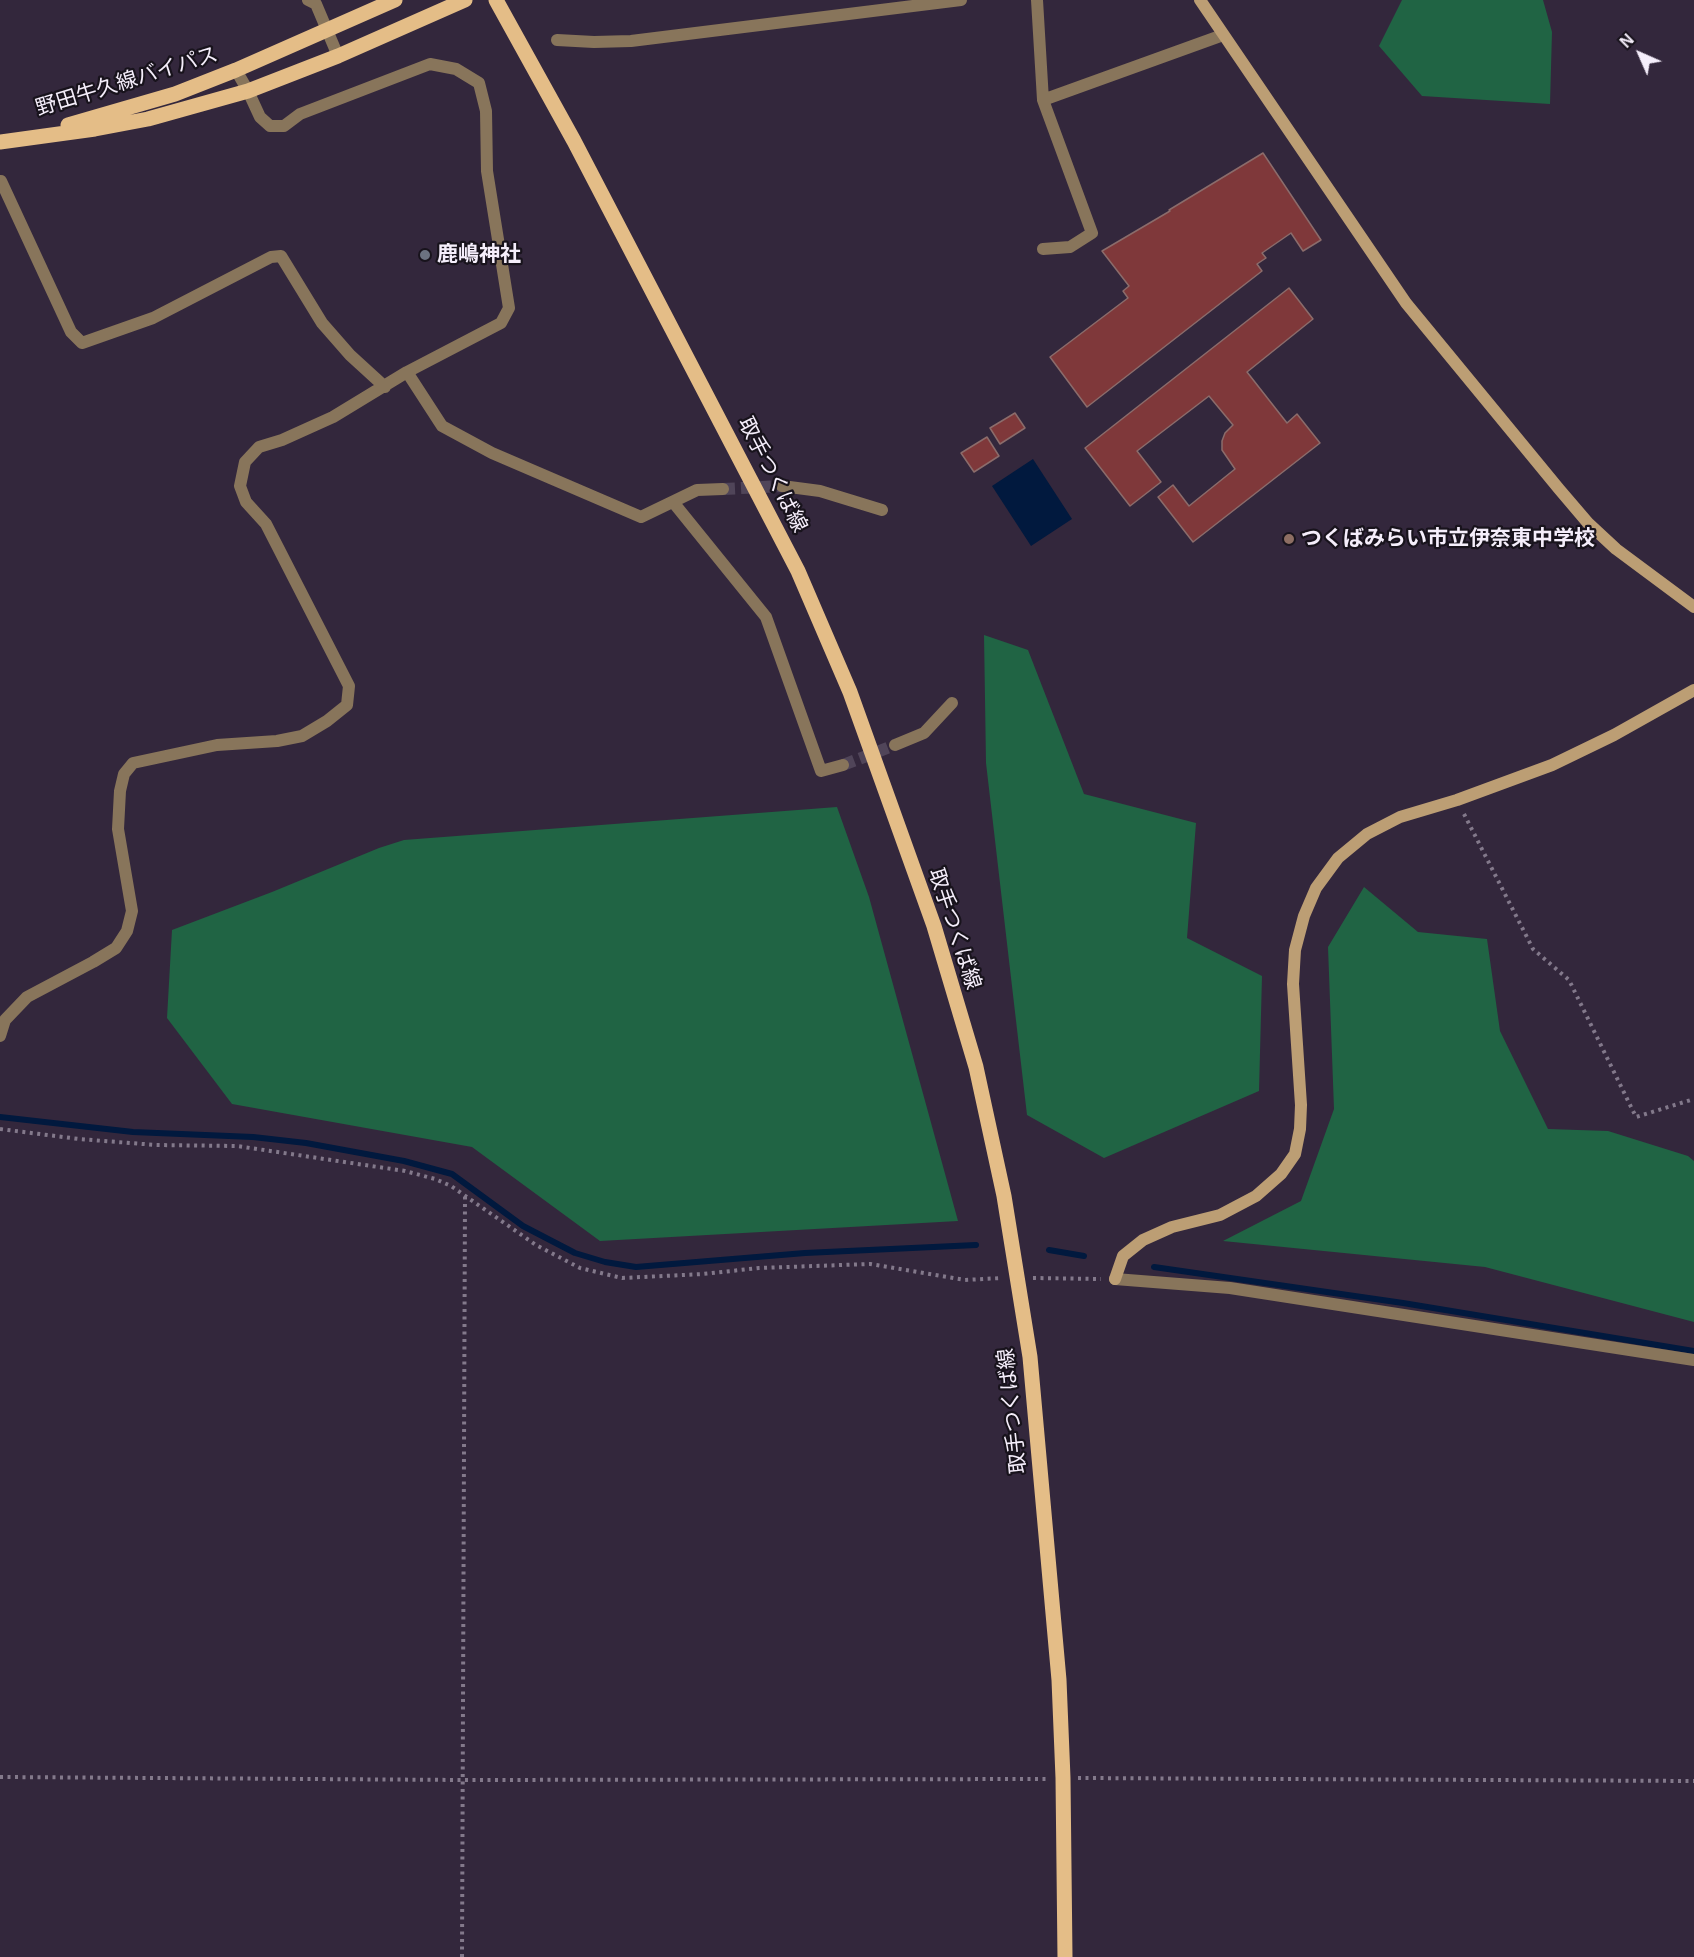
<!DOCTYPE html>
<html>
<head>
<meta charset="utf-8">
<style>
	body { margin:0 }
	#map { position:relative; width:1694px; height:1957px; overflow:hidden; background:#33273c; font-family:Helvetica,sans-serif }
	canvas { display:block }
	.north { position:absolute; left:1610px; top:24px; width:60px; height:60px; -webkit-text-stroke:4px #18131c; paint-order:stroke; rotate:315deg; font-size:16px; font-weight:700; line-height:24px; text-align:center; color:#f5eefb }
	.north::after { content:''; display:block; margin:auto; width:21px; height:27px; background:#f5eefb; clip-path:polygon(50% 0,100% 100%,50% 72%,0 100%) }
</style>
</head>
<body>
<div id="map">
<canvas width="1694" height="1957"></canvas>
<div class="north">N</div>
</div>
<script>
const g = document.querySelector('canvas').getContext('2d');
g.lineJoin = 'round';
function paint(path, color) { g.fillStyle = color; g.fill(path, 'evenodd'); }
const toPath = rows => new Path2D(rows.map(r => 'M' + r).join(''));
function stroke(path, color, width, dash) { g.strokeStyle = color; g.lineWidth = width; g.lineCap = dash ? 'butt' : 'round'; g.setLineDash(dash || []); g.stroke(path); }
function write(font, color, halo, rows, align = 'center') {
  g.font = font + ' Helvetica,"Noto Sans JP",sans-serif'; g.lineWidth = 4.5; g.setLineDash([]); g.textBaseline = 'middle'; g.strokeStyle = halo; g.fillStyle = color; for (const [text, x, y, turn = 0] of rows) {
    g.save(); g.translate(x, y); g.rotate((+turn || 0) * Math.PI / 180); g.textAlign = isNaN(turn) ? turn : align; if (halo) g.strokeText(text, 0, 0); g.fillText(text, 0, 0); g.restore();
  }
}
const green = toPath([
	[1402,0,1543,0,1552,32,1550,104,1422,96,1379,46],
	[984,635,1028,650,1084,794,1196,823,1187,938,1262,976,1259,1091,1104,1158,1027,1115,986,763],
	[837,807,869,897,958,1221,600,1241,472,1147,232,1104,167,1018,172,930,272,892,379,848,404,840],
	[1364,887,1418,932,1487,939,1500,1031,1548,1129,1608,1131,1688,1156,1694,1161,1694,1322,1485,1267,1223,1241,1301,1201,1334,1109,1328,947]
]);
const water = toPath([
	[1033,459,1072,519,1031,546,992,486]
]);
const stream = toPath([
	[0,1117,133,1132,253,1137,306,1143,404,1161,452,1174,523,1226,575,1253,605,1262,636,1267,805,1253,976,1245],
	[1049,1250,1084,1256],
	[1154,1267,1403,1303,1694,1351]
]);
const building = toPath([
	[1263,153,1321,240,1303,251,1291,233,1262,253,1266,258,1257,264,1262,271,1087,407,1050,357,1128,298,1123,291,1129,286,1102,251,1170,211,1169,210,1263,153],
	[1289,288,1313,319,1247,372,1287,423,1297,414,1320,443,1193,542,1158,497,1173,485,1189,506,1235,469,1222,450,1222,441,1225,433,1233,425,1209,396,1137,451,1161,482,1130,506,1085,448,1289,288],
	[1015,413,1025,428,1000,444,990,428,1015,413],
	[987,437,999,456,974,472,961,453,987,437]
]);
const streetTunnel = toPath([
	[723,489,782,486],
	[843,765,895,745]
]);
const path = toPath([
	[1464,814,1533,949,1569,980,1636,1117,1694,1099],
	[0,1129,79,1139,156,1145,237,1146,405,1171,435,1179,451,1186,536,1245,559,1257,580,1268,622,1278,703,1274,759,1268,870,1264,965,1280,1002,1278],
	[1033,1278,1101,1279],
	[0,1777,464,1780,1046,1779],
	[1078,1778,1694,1781],
	[462,1957,465,1197]
]);
const street = toPath([
	[308,0,316,4,338,56],
	[1037,0,1043,100,1092,233,1070,247,1043,249],
	[557,40,594,42,631,41,961,0],
	[1043,100,1223,35],
	[1,181,71,332,82,343,153,318,271,257,281,256,322,323,350,355,385,387],
	[407,372,442,426,492,453,641,517,697,490,723,489],
	[782,486,820,491,882,510],
	[673,502,766,617,821,771,843,765],
	[895,745,924,733,952,703],
	[0,1036,5,1020,27,997,93,962,116,948,127,931,132,911,118,829,120,791,124,774,133,763,217,745,277,741,302,736,327,721,347,705,349,686,266,524,246,502,240,486,245,462,259,447,282,440,333,417,407,372,501,323,509,308,487,171,486,111,479,83,456,69,430,64,300,114,284,126,270,126,260,117,248,91,236,70],
	[1115,1279,1230,1288,1694,1360]
]);
const secondary = toPath([
	[1200,0,1406,303,1559,489,1588,523,1616,549,1694,607],
	[1115,1279,1123,1256,1143,1240,1172,1227,1220,1215,1256,1196,1281,1174,1295,1154,1300,1129,1301,1105,1293,984,1295,950,1304,916,1316,888,1338,858,1367,834,1400,817,1457,800,1552,765,1614,735,1694,690]
]);
const primary = toPath([
	[496,0,574,141,798,571,850,692,934,926,976,1067,1004,1196,1030,1357,1059,1680,1063,1778,1065,1957],
	[68,125,175,94,236,70,395,0],
	[0,142,95,129,148,119,248,91,338,56,465,0]
]);
const markers = [
	[425,255,6,"#6b7280"],
	[1289,539,6,"#8d6e63"]
];
const streetNames = [
	["野田牛久線バイパス",127,82,-17],
	["取手つくば線",772,475,63],
	["取手つくば線",954,929,72],
	["取手つくば線",1013,1411,-96]
];
const poiNames = [
	["鹿嶋神社",437,255],
	["つくばみらい市立伊奈東中学校",1301,539]
];
paint(green, '#206444');
paint(water, '#01193e');
stroke(stream, '#01193e', 6);
paint(building, '#7f383a');
stroke(building, '#8b6c6b', 1.5);
stroke(streetTunnel, '#504559', 12, [12, 6]);
stroke(path, '#83798b', 4, [3, 4.5]);
stroke(street, '#88755b', 12);
stroke(secondary, '#bc9e74', 12);
stroke(primary, '#e4bd87', 15);
for (const [x, y, r, color] of markers) { const dot = new Path2D(); dot.arc(x, y, r, 0, 2 * Math.PI); g.fillStyle = color; g.fill(dot); stroke(dot, '#18131c', 2); }
write('21px', '#f5eefb', '#18131c', streetNames);
write('bold 21px', '#f5eefb', '#18131c', poiNames, 'left');
</script>
</body>
</html>
